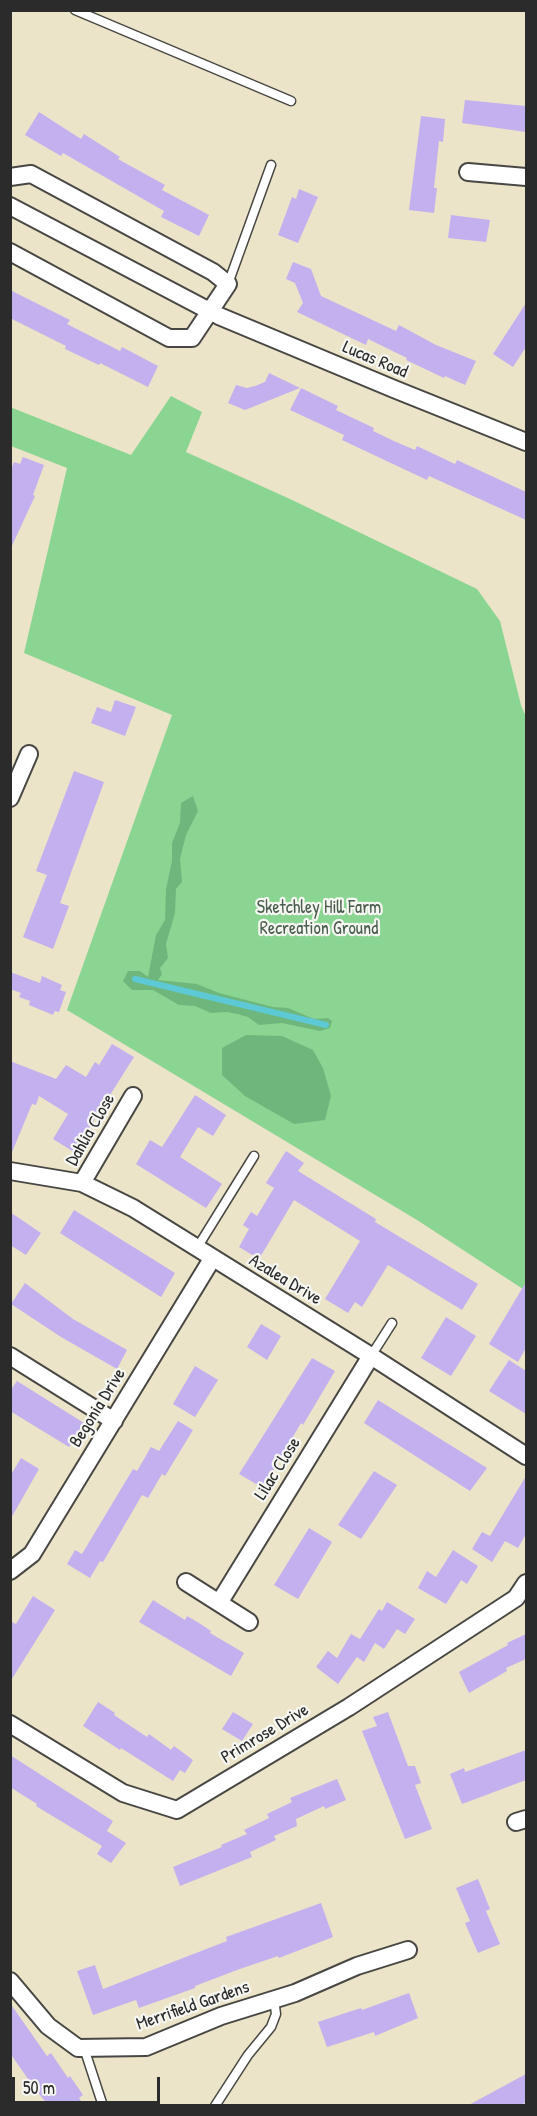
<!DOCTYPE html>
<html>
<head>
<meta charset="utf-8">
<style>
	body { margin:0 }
	#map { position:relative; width:537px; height:2116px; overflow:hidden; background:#ece4c8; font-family:"Patrick Hand",sans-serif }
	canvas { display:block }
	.frame { position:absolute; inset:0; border:12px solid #2b2b2b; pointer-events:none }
	.scale { position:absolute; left:12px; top:2077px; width:148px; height:27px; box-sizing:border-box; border:3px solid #2b2b2b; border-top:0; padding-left:8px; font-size:18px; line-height:21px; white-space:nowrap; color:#2b2b2b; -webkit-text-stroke:4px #f6f6f2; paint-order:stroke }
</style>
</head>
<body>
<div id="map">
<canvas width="537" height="2116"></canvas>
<div class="frame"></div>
<div class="scale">50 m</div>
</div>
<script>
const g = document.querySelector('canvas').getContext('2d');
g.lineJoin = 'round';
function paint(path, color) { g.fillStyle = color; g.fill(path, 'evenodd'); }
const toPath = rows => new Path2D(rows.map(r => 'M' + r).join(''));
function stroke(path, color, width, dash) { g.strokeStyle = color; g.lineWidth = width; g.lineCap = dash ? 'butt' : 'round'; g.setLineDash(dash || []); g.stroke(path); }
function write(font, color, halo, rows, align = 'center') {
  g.font = font + ' "Patrick Hand",sans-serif'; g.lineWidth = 4.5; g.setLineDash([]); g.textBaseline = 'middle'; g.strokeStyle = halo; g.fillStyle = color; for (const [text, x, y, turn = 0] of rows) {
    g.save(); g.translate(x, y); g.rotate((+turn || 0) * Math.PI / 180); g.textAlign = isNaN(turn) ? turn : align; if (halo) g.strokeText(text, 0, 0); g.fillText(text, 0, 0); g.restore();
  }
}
const green = toPath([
	[171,396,202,412,186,452,290,499,477,589,500,621,521,705,526,717,526,1291,417,1220,67,1010,172,715,24,653,67,468,11,446,10,407,131,455]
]);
const forest = toPath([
	[193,796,198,811,186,835,180,859,182,882,176,889,175,913,166,944,168,958,160,968,162,974,158,980,197,984,219,993,273,1007,288,1008,314,1019,328,1018,332,1021,330,1028,320,1031,282,1023,259,1025,248,1017,237,1014,227,1012,211,1013,195,1006,179,1005,153,990,132,990,123,981,128,971,140,971,148,977,156,935,165,920,166,889,172,861,172,843,180,823,181,803],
	[246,1035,282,1036,313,1050,323,1068,331,1096,325,1120,294,1124,245,1096,222,1075,222,1048]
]);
const stream = toPath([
	[135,979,326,1025]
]);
const building = toPath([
	[465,100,526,106,526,132,462,123],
	[39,112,81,139,84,134,120,157,118,159,165,185,162,190,209,215,199,236,161,217,164,211,63,153,61,156,25,135],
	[421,116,445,119,443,142,439,141,434,188,437,188,434,213,409,210],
	[299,189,318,197,298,243,278,235,292,197,296,199],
	[451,215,490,220,486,242,448,238],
	[293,262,311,269,321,296,396,331,399,325,436,345,476,361,465,385,445,376,444,378,406,360,407,358,368,339,366,345,297,312,303,303,295,283,286,279],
	[10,290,70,320,67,324,120,351,122,347,158,366,148,387,100,363,99,365,65,349,66,346,10,318],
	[526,303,526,347,513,367,493,354],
	[269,373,300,388,245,410,228,403,236,385,247,388,255,386,265,382],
	[301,388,338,406,336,410,374,428,373,431,396,442,415,450,417,446,455,464,457,460,526,492,526,520,429,476,427,480,342,440,344,435,290,410],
	[23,457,44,465,33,495,35,496,10,550,10,472,14,462,20,464],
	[115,700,136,707,125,736,91,723,97,707,111,712],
	[74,771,104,782,60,903,69,906,53,949,23,937,47,875,36,871],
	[10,972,40,983,42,976,62,985,60,990,66,992,59,1012,55,1011,53,1015,29,1005,30,1001,19,997,21,993,10,989],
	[112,1044,134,1057,74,1152,53,1139,68,1114,39,1096,36,1105,32,1104,10,1157,10,1061,56,1079,66,1065,86,1077,95,1062,99,1065],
	[195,1095,226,1115,213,1136,198,1127,180,1157,222,1184,206,1208,136,1164,150,1140,162,1147],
	[286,1151,304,1163,298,1171,376,1219,375,1222,478,1284,462,1310,388,1265,362,1307,355,1302,348,1313,325,1299,360,1241,294,1200,259,1259,239,1247,249,1229,243,1225,251,1212,257,1216,274,1188,266,1183],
	[74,1210,175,1273,161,1297,60,1233],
	[10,1212,41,1233,26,1255,10,1245],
	[526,1282,526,1348,518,1362,489,1344],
	[25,1283,73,1319,127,1350,117,1369,61,1337,11,1304],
	[446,1317,476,1336,451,1376,421,1358],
	[261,1324,281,1336,267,1360,247,1347],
	[312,1358,335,1371,303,1425,301,1423,263,1488,239,1474],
	[509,1360,526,1371,526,1414,489,1391],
	[195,1366,218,1380,195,1417,173,1404],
	[17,1381,84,1423,69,1447,10,1411,10,1391],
	[378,1400,487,1468,470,1491,364,1423],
	[178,1421,193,1430,165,1476,162,1474,148,1498,142,1495,103,1562,100,1561,90,1578,67,1564,75,1550,82,1554,133,1469,137,1471,151,1447,159,1451],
	[21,1458,39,1469,10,1520,10,1476],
	[374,1471,397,1485,361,1539,338,1525],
	[526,1476,526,1534,518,1548,505,1541,492,1562,472,1549,482,1532,490,1536],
	[309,1528,332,1542,298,1599,274,1585],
	[453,1550,478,1566,467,1584,461,1580,446,1604,418,1588,427,1571,436,1577],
	[33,1596,55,1610,10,1682,10,1621,16,1624],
	[153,1600,185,1620,187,1616,199,1623,211,1631,210,1633,244,1653,231,1676,139,1622],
	[387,1602,415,1619,405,1634,397,1629,384,1649,375,1643,364,1662,357,1657,338,1684,316,1667,328,1651,337,1658,351,1634,360,1639,379,1609,382,1611],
	[526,1634,526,1659,506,1668,507,1671,469,1693,459,1672,508,1645,507,1643],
	[98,1702,115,1713,114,1715,147,1737,149,1734,171,1750,174,1746,193,1760,185,1773,180,1770,173,1781,121,1748,120,1750,83,1726],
	[233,1712,253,1724,242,1741,222,1729],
	[388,1712,408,1766,415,1766,421,1783,415,1785,432,1829,405,1839,362,1731,377,1726,373,1717],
	[526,1750,526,1780,462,1804,450,1774,464,1768,465,1772],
	[10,1755,113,1821,107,1831,126,1843,111,1863,97,1854,102,1846,36,1806,37,1804,10,1787],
	[337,1779,346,1800,325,1809,324,1806,296,1819,297,1826,274,1836,276,1840,250,1852,252,1857,180,1886,173,1867,222,1847,221,1845,247,1834,244,1830,269,1818,267,1814,292,1802,290,1798],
	[478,1879,490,1909,486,1911,500,1944,478,1953,465,1923,470,1921,456,1888],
	[321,1903,333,1937,279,1958,278,1956,237,1970,195,1986,195,1988,139,2008,136,2000,93,2015,77,1971,95,1965,103,1989,227,1941,226,1937],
	[409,1993,418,2018,375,2036,374,2032,327,2047,318,2022,361,2008,362,2010],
	[10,2003,47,2056,51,2053,68,2078,70,2076,83,2095,79,2098,84,2106,49,2106,35,2089,10,2053],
	[526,2074,526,2102,520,2106,467,2106]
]);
const lane = toPath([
	[75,10,291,101],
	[228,284,271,165],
	[197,1248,254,1156],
	[371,1356,392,1323],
	[84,2048,103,2106],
	[215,2106,248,2055,271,2027,276,2014,274,1999]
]);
const street = toPath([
	[468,172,526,177],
	[10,177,31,174,213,272,228,284,192,338,169,338,10,252],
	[10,206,219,316,394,389,526,442],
	[10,798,29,754],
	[10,1171,82,1183,133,1208,371,1356,526,1456],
	[82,1183,133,1096],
	[10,1356,114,1421],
	[10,1571,32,1554,212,1259],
	[186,1582,249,1622],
	[219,1603,371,1356],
	[10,1724,123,1793,177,1810,349,1707,516,1598,526,1583],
	[516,1822,526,1819],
	[10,1981,48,2026,78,2048,146,2047,221,2016,295,1993,357,1966,408,1950]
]);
const streetNames = [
	["Lucas Road",375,360,23],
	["Dahlia Close",91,1130,-60],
	["Azalea Drive",285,1280,31],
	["Begonia Drive",98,1408,-58],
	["Lilac Close",278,1469,-58],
	["Primrose Drive",265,1734,-31],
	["Merrifield Gardens",193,2006,-19]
];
const parkNames = [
	["Sketchley Hill Farm",319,908],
	["Recreation Ground",319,929]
];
paint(green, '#8ad592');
paint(forest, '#6fb67c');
stroke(stream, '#5dc9d5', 6);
paint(building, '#c3b0ef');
stroke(lane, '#484743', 11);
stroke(street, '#484743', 20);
stroke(lane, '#fff', 8);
stroke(street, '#fff', 16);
write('18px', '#2b2b2b', '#f6f6f2', streetNames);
write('18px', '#485e4a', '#f6f6f2', parkNames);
</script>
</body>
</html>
